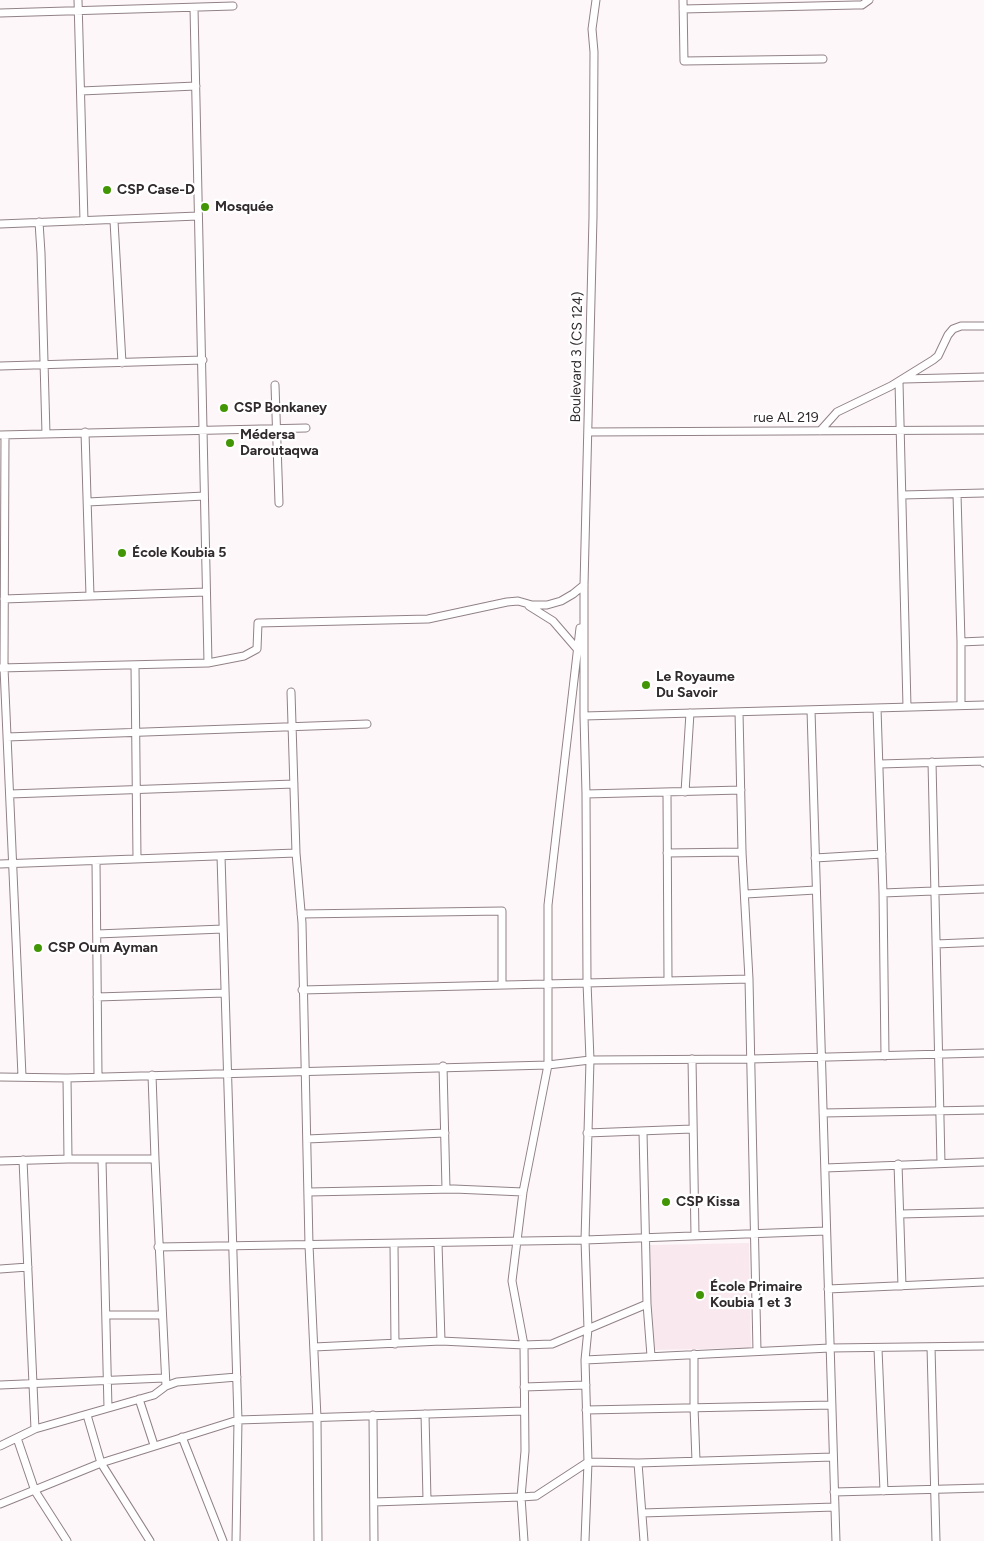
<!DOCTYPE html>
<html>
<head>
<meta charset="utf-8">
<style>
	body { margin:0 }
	canvas { display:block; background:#fef7f9 }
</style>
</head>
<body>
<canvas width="984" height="1541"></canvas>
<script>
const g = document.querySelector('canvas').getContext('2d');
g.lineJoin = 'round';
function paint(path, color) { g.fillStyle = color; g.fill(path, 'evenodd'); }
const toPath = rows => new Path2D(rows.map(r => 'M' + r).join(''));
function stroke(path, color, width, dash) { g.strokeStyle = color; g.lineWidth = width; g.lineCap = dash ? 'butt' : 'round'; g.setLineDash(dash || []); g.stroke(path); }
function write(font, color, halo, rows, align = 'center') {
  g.font = font + ' Figtree,sans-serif'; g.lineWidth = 4.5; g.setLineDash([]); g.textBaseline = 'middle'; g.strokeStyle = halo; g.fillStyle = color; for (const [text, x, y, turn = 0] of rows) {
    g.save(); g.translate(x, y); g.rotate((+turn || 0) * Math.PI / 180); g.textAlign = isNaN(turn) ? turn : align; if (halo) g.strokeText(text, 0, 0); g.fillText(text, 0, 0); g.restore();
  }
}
const built = toPath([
	[749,1243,751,1348,652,1350,650,1245]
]);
const street = toPath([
	[78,0,84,221],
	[683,0,684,61,823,59],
	[194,8,208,663],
	[683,9,856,5,862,5,869,0],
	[0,13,233,6],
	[81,91,196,86],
	[114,221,122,363],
	[39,222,41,253,46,434],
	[0,224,198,216],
	[0,366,203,360],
	[904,379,984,377],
	[899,382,907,707],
	[275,385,279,503],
	[820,431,837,412,891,386,933,360,938,356,948,335,953,329,961,326,984,326],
	[85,432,90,596],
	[588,432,984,430],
	[0,435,306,428],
	[5,435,4,668,22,1076],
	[957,494,961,642,961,705],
	[902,495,984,493],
	[88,502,204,496],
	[4,599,206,592],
	[529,606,553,621,578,650],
	[961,642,984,641],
	[135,666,137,859],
	[0,668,208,663,244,656,257,649,258,623,428,619,507,602,518,601,532,605,547,605,561,601,573,594,584,585],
	[291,692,296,853,302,923,309,1245,317,1418,318,1541],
	[877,708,883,893,885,1056],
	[811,710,836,1541],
	[739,712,742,852,749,979,757,1351],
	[584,716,984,705],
	[7,737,367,724],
	[932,762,941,1163],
	[880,764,984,761,984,763],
	[685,792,690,713],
	[667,793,668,980],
	[10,794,294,784],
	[586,794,741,790],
	[667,853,742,852],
	[221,856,238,1420,236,1541],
	[815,858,882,854],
	[96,861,98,1076],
	[0,864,296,853],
	[883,893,984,889],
	[746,894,816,890],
	[301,914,502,911,502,984],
	[97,934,223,929],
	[936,944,984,942],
	[302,990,749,979],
	[97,997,225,993],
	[692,1059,695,1235],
	[443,1066,446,1189],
	[0,1077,67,1078,548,1065,590,1060,751,1059,984,1053],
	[67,1078,68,1159],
	[823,1113,984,1110],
	[643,1132,647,1304,651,1356],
	[587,1133,692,1129],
	[307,1139,445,1133],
	[155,1159,166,1386],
	[23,1160,35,1429],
	[102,1160,108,1408],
	[0,1161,68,1159,155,1159,152,1075],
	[898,1164,902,1286],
	[825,1168,984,1162],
	[309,1192,454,1189,523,1192],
	[900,1214,984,1212],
	[438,1243,441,1341],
	[394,1244,395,1344],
	[158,1247,585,1240,826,1231],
	[0,1269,28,1267],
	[828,1289,984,1282],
	[106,1315,161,1315],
	[314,1347,441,1341,524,1345,552,1344,647,1304],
	[931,1347,936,1541],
	[878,1349,884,1491],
	[694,1354,694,1407,696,1461],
	[585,1360,830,1348,984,1346],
	[0,1385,164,1378],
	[524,1387,586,1385],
	[139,1399,154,1445],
	[586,1410,832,1405],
	[425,1414,427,1500],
	[87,1415,101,1463,150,1541],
	[373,1415,374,1541],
	[182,1437,223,1541],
	[17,1438,35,1491,67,1541],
	[0,1446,35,1429,154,1395,166,1386,177,1382,237,1377],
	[638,1463,644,1541],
	[834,1492,984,1488],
	[374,1502,521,1497,536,1496,588,1462,638,1463,833,1457],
	[0,1504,101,1463,238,1420,524,1411],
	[642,1513,835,1507],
	[524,1541,521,1497,525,1451,524,1345,512,1281,523,1192,548,1065,548,905,580,628],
	[585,1541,588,1462,585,1360,588,1329,585,1240,590,1060,587,982,586,794,584,716,584,585,593,217,594,52,592,29,596,0]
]);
const markers = [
	[107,190,5,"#429605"],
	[205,207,5,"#429605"],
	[224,408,5,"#429605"],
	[230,443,5,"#429605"],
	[122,553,5,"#429605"],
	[646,685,5,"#429605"],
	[38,948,5,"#429605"],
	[666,1202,5,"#429605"],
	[700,1295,5,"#429605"]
];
const poiNames = [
	["CSP Case-D",117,190],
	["Mosquée",215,207],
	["CSP Bonkaney",234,408],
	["Médersa",240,435],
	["Daroutaqwa",240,451],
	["École Koubia 5",132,553],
	["Le Royaume",656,677],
	["Du Savoir",656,693],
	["CSP Oum Ayman",48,948],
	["CSP Kissa",676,1202],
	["École Primaire",710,1287],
	["Koubia 1 et 3",710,1303]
];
const streetNames = [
	["Boulevard 3 (CS 124)",577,357,-89],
	["rue AL 219",786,418]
];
paint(built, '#f9e9ee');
stroke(street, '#918286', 9);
stroke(street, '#fff', 7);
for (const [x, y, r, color] of markers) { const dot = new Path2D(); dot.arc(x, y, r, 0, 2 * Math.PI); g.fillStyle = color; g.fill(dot); stroke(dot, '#fff', 2); }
write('bold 14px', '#312b2d', '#fff', poiNames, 'left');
write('14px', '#312b2d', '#fff', streetNames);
</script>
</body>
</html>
